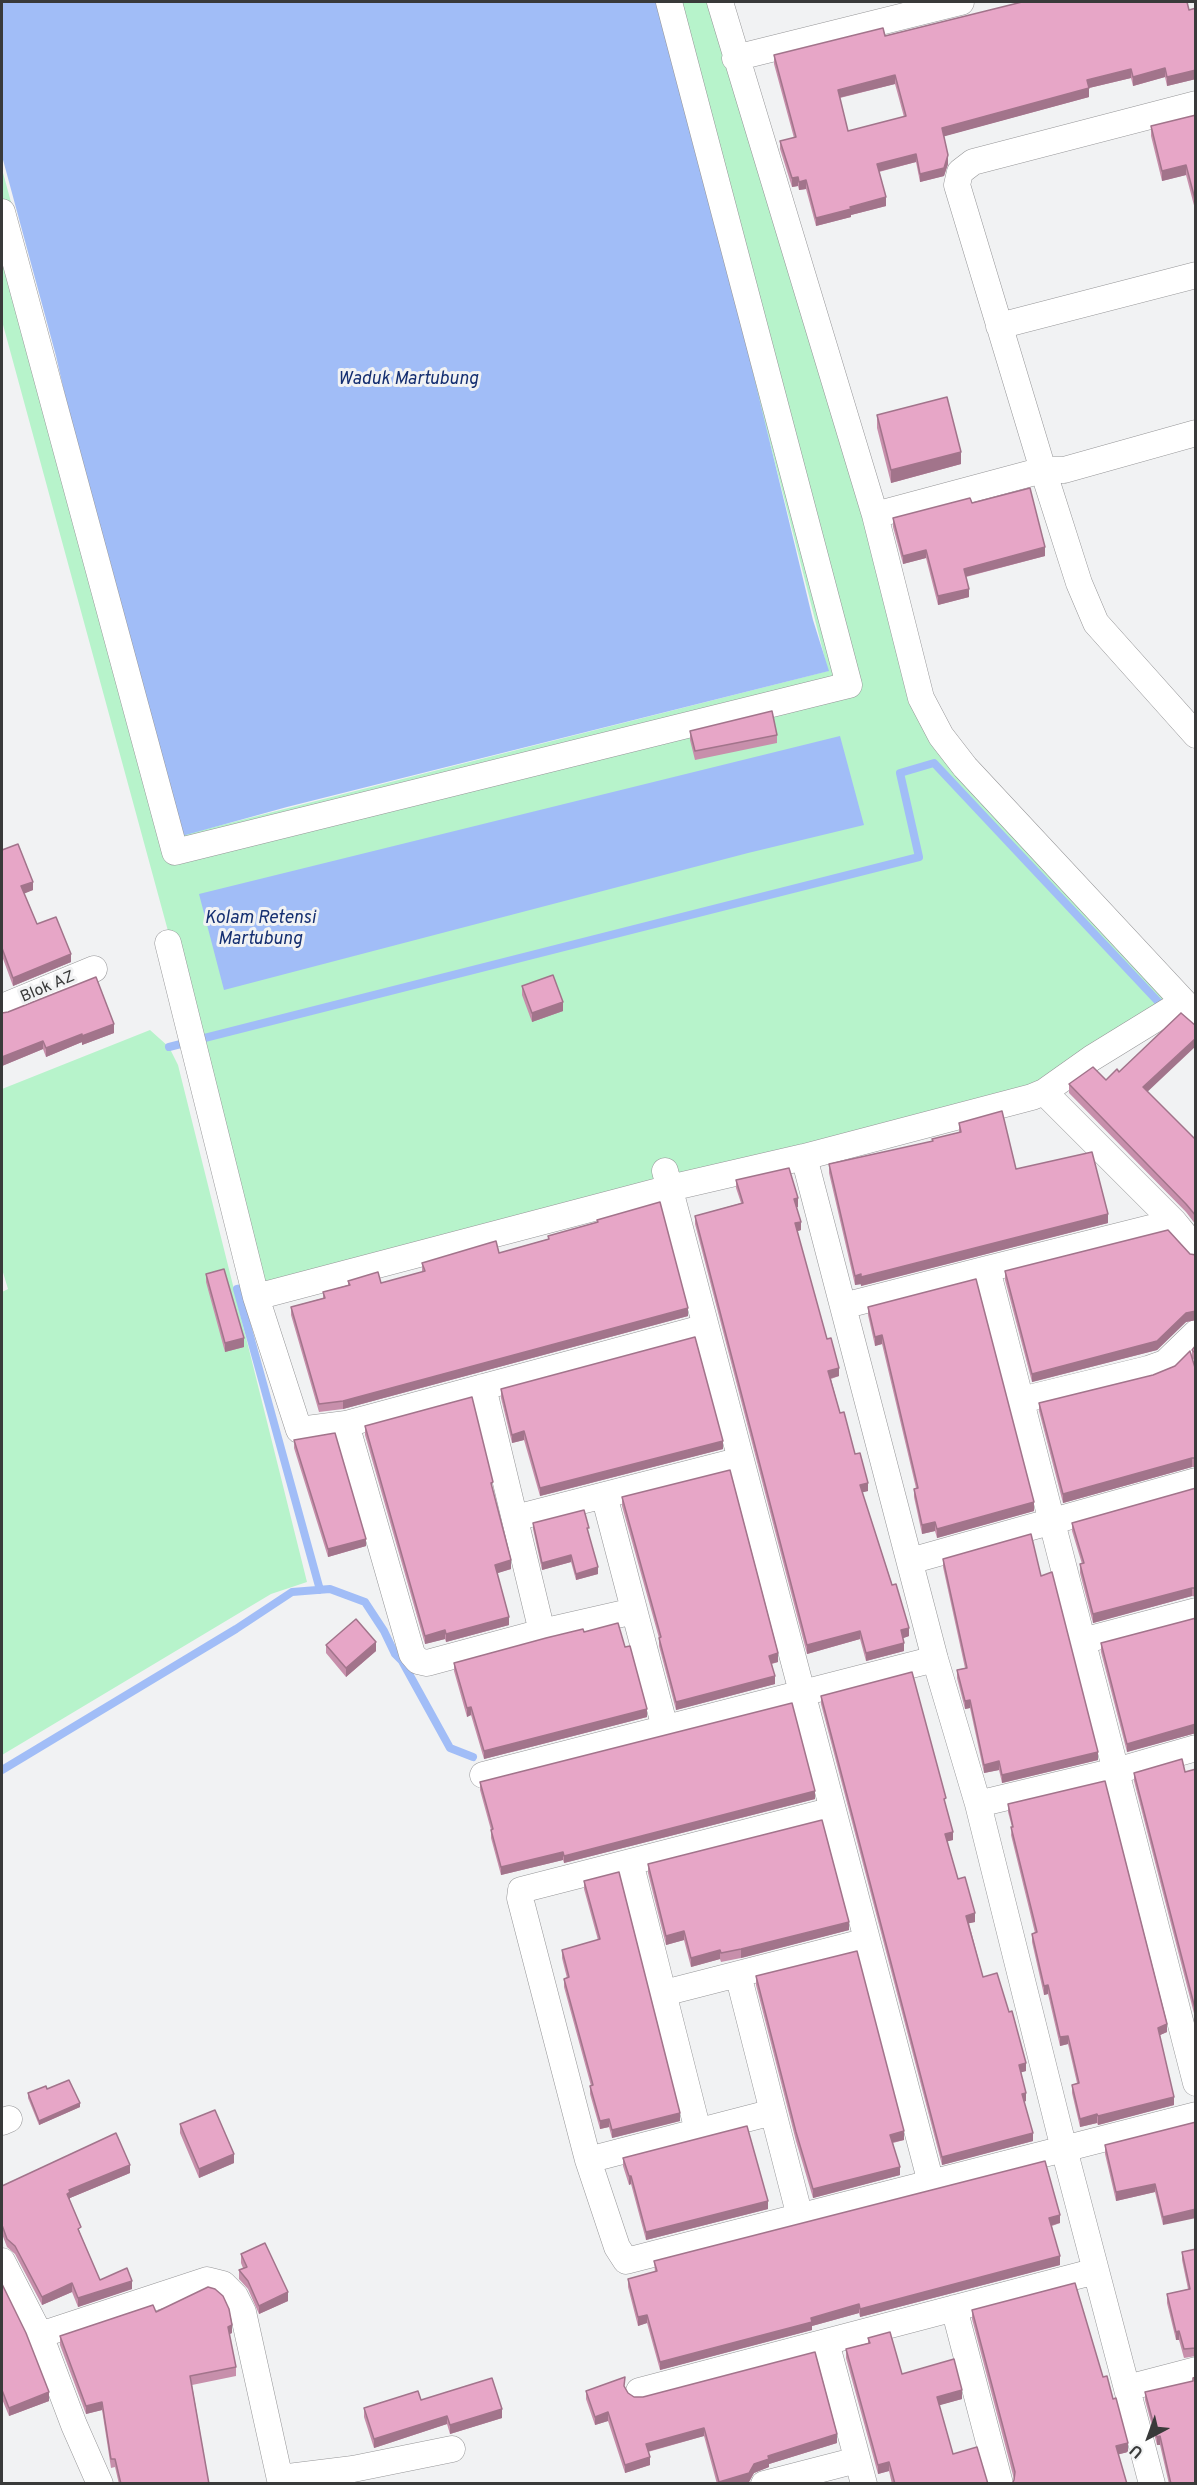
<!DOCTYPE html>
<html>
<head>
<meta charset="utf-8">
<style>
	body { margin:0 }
	#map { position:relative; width:1197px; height:2485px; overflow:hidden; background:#f1f2f3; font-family:Overpass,sans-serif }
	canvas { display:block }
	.frame { position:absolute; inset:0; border:3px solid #393a3a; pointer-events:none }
	.north { position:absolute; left:1119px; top:2407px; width:60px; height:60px; -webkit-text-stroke:4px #f1f2f3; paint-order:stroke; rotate:221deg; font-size:16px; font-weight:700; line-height:24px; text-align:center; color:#393a3a }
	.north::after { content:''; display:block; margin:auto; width:21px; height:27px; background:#393a3a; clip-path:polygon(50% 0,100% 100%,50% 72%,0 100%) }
</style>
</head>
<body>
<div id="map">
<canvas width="1197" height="2485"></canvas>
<div class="frame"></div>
<div class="north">U</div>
</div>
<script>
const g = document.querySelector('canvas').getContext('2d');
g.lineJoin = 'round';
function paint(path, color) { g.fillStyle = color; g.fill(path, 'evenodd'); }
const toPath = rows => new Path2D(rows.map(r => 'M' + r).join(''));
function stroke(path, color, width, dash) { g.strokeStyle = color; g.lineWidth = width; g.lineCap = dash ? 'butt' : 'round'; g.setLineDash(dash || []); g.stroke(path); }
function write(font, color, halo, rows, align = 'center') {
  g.font = font + ' Overpass,sans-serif'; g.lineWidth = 6; g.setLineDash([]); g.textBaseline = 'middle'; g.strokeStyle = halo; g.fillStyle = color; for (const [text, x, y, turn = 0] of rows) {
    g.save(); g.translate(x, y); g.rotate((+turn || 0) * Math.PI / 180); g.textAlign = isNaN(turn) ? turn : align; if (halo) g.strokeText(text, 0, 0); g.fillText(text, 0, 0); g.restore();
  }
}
const green = toPath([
	[658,2,723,2,912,662,930,743,1180,1013,1055,1098,266,1291,2,321,2,169,182,835,828,671],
	[150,1030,169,1047,178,1065,307,1582,271,1594,2,1755,2,1292,8,1289,2,1269,2,1089]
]);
const water = toPath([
	[2,2,663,2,813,620,829,671,287,807,182,836,108,554,82,470,56,356,2,156],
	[840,736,864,825,748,853,224,990,199,894]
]);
const stream = toPath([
	[169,1047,919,857,900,773,934,763,1166,1010],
	[252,1286,237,1289,320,1590],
	[2,1770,236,1629,292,1592,330,1589,365,1602,384,1631,395,1654,402,1661,450,1748,473,1757]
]);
const street = toPath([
	[720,2,875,515,921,698,941,736,965,767,1196,1015],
	[735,58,961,2],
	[1196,104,973,162,960,172,957,185,1043,470,1079,583,1096,623,1196,735],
	[2,212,175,852,849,685,669,2],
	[999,326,1196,275],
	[875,515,1043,470,1064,470,1196,433],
	[168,943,256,1297,299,1430,346,1424,706,1327],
	[2,1007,94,969],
	[1044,1092,1174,1222,1196,1249],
	[804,1157,935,1659,978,1804,1064,2149,1152,2484],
	[665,1171,931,2183],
	[1174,1222,987,1269,1196,2083],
	[256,1297,670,1188,804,1157,1032,1097,1044,1092,1092,1058,1183,1002],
	[843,1306,987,1269],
	[483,1387,542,1632],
	[1021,1400,1148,1369,1165,1363,1196,1333],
	[346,1424,412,1654,418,1661,427,1663,542,1632,634,1611],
	[604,1495,665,1728],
	[515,1518,741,1460],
	[910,1561,1196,1481],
	[1082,1641,1196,1611],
	[483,1775,935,1659],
	[978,1804,1116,1771,1196,1748],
	[833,1810,521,1890,520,1898,588,2160,617,2247,626,2261,1196,2115],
	[630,1862,698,2131],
	[738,1974,773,2112],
	[664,1993,867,1941],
	[2,2122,9,2119],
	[588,2160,773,2112,800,2217],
	[2,2261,40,2335,74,2425,100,2484],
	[954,2308,1000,2484],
	[40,2335,207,2280,223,2284,235,2296,243,2312,281,2484],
	[826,2342,864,2484],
	[1127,2388,1196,2370],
	[639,2391,1096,2271],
	[280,2478,353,2469,452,2449],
	[764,2484,857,2460]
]);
const wall = toPath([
	[1196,8,1196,79,1167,86,1165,77,1133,86,1131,78,1089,88,1089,97,944,136,948,164,944,176,920,182,916,162,879,172,886,206,851,215,851,217,816,226,806,189,799,190,798,186,792,187,780,149,780,141,794,138,774,64,774,55,885,36,1189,10],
	[895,84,904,117,848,131,840,98],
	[1196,115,1196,213,1186,175,1162,181,1151,136,1151,126],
	[877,415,961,464,891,483,877,428],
	[972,503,1045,556,966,577,969,597,938,605,926,558,903,564,893,527,893,518],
	[690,731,777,735,777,743,695,760,690,740],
	[2,850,33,890,24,893,37,924,71,962,13,986,2,956],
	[522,986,563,1011,532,1022,522,995],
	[2,1013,114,1033,82,1045,82,1042,46,1057,43,1049,2,1066],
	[1119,1072,1148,1092,1196,1140,1196,1225,1186,1212,1069,1093,1069,1084,1106,1080],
	[959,1123,1016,1169,1108,1223,861,1286,861,1284,855,1285,829,1173,829,1164,932,1142,932,1139,959,1133],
	[736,1180,798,1207,796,1207,801,1230,797,1231,827,1339,839,1376,831,1379,840,1413,868,1491,862,1492,909,1636,903,1638,904,1651,866,1661,860,1639,807,1654,695,1224,695,1216,741,1203,736,1188],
	[548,1236,688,1316,343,1409,319,1412,291,1315,291,1307,323,1298,323,1292,348,1285,348,1281,381,1283,422,1272,422,1263,499,1253,548,1239],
	[1190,1254,1196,1255,1196,1320,1186,1322,1157,1350,1032,1382,1005,1280,1005,1271],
	[206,1274,244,1347,225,1352,206,1282],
	[868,1307,1034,1511,937,1538,935,1531,922,1534,914,1497,914,1489,916,1488,882,1344,875,1346,868,1315],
	[1196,1345,1196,1362,1192,1358,1196,1371,1196,1467,1192,1467,1063,1503,1039,1411,1039,1403,1153,1375,1175,1366,1192,1357,1192,1350],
	[501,1389,723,1449,540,1496,524,1440,512,1443,501,1398],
	[365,1426,493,1490,511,1569,497,1573,509,1625,446,1642,445,1639,425,1644,365,1435],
	[294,1440,366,1546,328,1557,294,1448],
	[1196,1488,1196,1597,1192,1596,1093,1623,1080,1573,1080,1564,1082,1564,1072,1531,1072,1523],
	[622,1497,778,1662,772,1664,775,1684,676,1710,659,1646,659,1638,622,1506],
	[533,1523,589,1534,588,1534,598,1574,576,1580,571,1562,542,1570,533,1529],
	[943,1559,1041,1576,1098,1760,1002,1783,999,1770,984,1773,970,1708,965,1709,957,1678,957,1670,965,1668,943,1567],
	[1196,1618,1196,1733,1127,1752,1101,1652,1101,1643],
	[584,1632,647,1717,484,1759,471,1715,467,1717,454,1671,454,1663],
	[326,1645,376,1651,346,1677,326,1653],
	[821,1696,946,1806,953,1840,947,1841,958,1879,975,1922,969,1923,983,1977,1026,2071,1021,2072,1026,2101,1024,2102,1033,2141,942,2165,821,1704],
	[1196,1769,1196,2021,1134,1781,1134,1773,1185,1772],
	[480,1782,815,1799,564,1863,563,1860,501,1875,491,1838,491,1830,480,1790],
	[1008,1804,1167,2032,1160,2035,1174,2105,1098,2125,1097,2123,1080,2127,1072,2093,1072,2085,1077,2083,1068,2044,1060,2046,1048,1994,1044,1995,1032,1942,1032,1934,1035,1933,1011,1835,1012,1827,1008,1812],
	[648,1864,849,1930,741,1958,721,1962,720,1959,691,1967,684,1940,666,1945,648,1873],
	[584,1881,680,2121,612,2138,609,2127,600,2129,590,2094,590,2086,591,2086,564,1987,564,1979,567,1978,562,1958,562,1950,598,1940,584,1889],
	[756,1976,904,2140,893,2143,900,2175,813,2198,796,2141,756,1985],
	[47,2089,80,2107,39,2125,28,2098,28,2093],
	[1196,2122,1163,2225,1155,2192,1116,2201,1105,2154,1105,2145],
	[180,2124,234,2163,199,2178,180,2133],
	[623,2158,768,2209,646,2240,631,2184,629,2185,623,2166],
	[130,2173,70,2198,70,2201,81,2236,100,2280,132,2289,78,2307,72,2292,42,2305,15,2254,7,2247,2,2234,2,2186],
	[1060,2223,1052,2226,1060,2265,860,2317,859,2313,812,2326,812,2330,660,2370,647,2323,638,2326,628,2287,628,2279,655,2272,654,2261],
	[1196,2249,1196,2356,1184,2358,1179,2340,1176,2340,1167,2303,1167,2294,1188,2289,1182,2260,1182,2252],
	[241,2254,288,2301,259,2314,248,2289,239,2279,239,2270,243,2268,241,2263],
	[2,2284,49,2401,9,2416,2,2399],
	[972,2310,1103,2377,1128,2452,1014,2479,972,2319],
	[232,2333,229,2334,236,2367,236,2376,192,2385,209,2484,119,2484,115,2467,111,2468,102,2410,86,2414,60,2345,60,2336],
	[868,2338,902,2374,962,2399,939,2405,953,2454,988,2484,892,2484,889,2471,878,2474,846,2358,846,2349,868,2343],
	[1196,2377,1196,2484,1169,2484,1160,2445,1157,2445,1145,2400,1145,2392,1193,2381,1193,2378],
	[625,2387,628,2393,634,2397,837,2443,769,2464,769,2467,754,2473,749,2482,744,2484,717,2484,704,2436,648,2452,650,2465,625,2473,608,2421,595,2425,586,2399,586,2391],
	[421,2400,502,2418,450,2434,447,2424,374,2448,364,2417,364,2408]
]);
const shadedWall = toPath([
	[1165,68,1165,77,1133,86,1133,77],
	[1131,69,1131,78,1089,88,1089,97,942,137,942,128,1087,80],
	[1196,70,1196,79,1167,86,1167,77],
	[895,75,895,84,838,98,838,90],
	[916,154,916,162,877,172,877,164],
	[948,155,948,164,944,176,920,182,920,174],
	[1186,165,1186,175,1162,181,1162,171],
	[798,177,798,186,792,187,792,178],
	[806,180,806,189,799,190,799,182],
	[886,197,886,206,851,215,851,217,816,226,816,218,850,207],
	[961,452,961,464,891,483,891,470],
	[1045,547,1045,556,964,577,964,569],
	[926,550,926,558,903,564,903,556],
	[969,589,969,597,938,605,938,596],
	[33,882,33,890,21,895,21,886],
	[71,954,71,962,13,986,13,978],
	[563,1002,563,1011,532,1022,532,1013],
	[114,1024,114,1033,82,1045,82,1036],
	[82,1034,82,1042,46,1057,46,1048],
	[1196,1038,1196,1046,1143,1096,1143,1087],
	[43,1041,43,1049,2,1066,2,1057],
	[798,1198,798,1207,794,1208,794,1199],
	[1108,1214,1108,1223,861,1286,861,1277],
	[801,1222,801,1230,795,1232,795,1223],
	[861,1274,861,1284,855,1285,855,1276],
	[688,1308,688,1316,343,1409,343,1401],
	[1196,1311,1196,1320,1186,1322,1157,1350,1032,1382,1032,1374,1186,1313],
	[882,1335,882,1344,875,1346,875,1337],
	[244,1338,244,1347,225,1352,225,1343],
	[839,1368,839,1376,828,1379,828,1371],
	[524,1431,524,1440,512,1443,512,1435],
	[723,1441,723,1449,540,1496,540,1488],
	[1192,1458,1192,1467,1063,1503,1063,1494],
	[868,1483,868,1491,860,1493,860,1485],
	[1034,1502,1034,1511,937,1538,937,1529],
	[935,1522,935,1531,922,1534,922,1525],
	[366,1539,366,1546,328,1557,328,1549],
	[571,1555,571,1562,542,1570,542,1563],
	[511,1560,511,1569,495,1574,495,1565],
	[598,1567,598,1574,576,1580,576,1574],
	[1192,1588,1192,1596,1093,1623,1093,1614],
	[509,1617,509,1625,446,1642,446,1634],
	[909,1628,909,1636,901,1639,901,1630],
	[445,1630,445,1639,425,1644,425,1636],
	[860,1631,860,1639,807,1654,807,1645],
	[376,1642,376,1651,346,1677,346,1668],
	[904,1643,904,1651,866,1661,866,1653],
	[778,1653,778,1662,769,1664,769,1656],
	[775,1676,775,1684,676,1710,676,1702],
	[970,1700,970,1708,965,1709,965,1701],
	[471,1707,471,1715,467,1717,467,1708],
	[647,1709,647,1717,484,1759,484,1751],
	[1196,1724,1196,1733,1127,1752,1127,1744],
	[1098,1752,1098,1760,1002,1783,1002,1775],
	[999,1761,999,1770,984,1773,984,1765],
	[815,1791,815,1799,564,1863,564,1856],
	[953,1832,953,1840,945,1842,945,1834],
	[563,1852,563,1860,501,1875,501,1867],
	[975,1913,975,1922,966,1924,966,1916],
	[849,1922,849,1930,741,1958,741,1949],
	[684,1931,684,1940,666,1945,666,1936],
	[720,1950,720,1959,691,1967,691,1958],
	[1048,1985,1048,1994,1044,1995,1044,1986],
	[1167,2024,1167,2032,1158,2036,1158,2028],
	[1068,2036,1068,2044,1060,2046,1060,2037],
	[1026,2063,1026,2071,1019,2073,1019,2065],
	[1026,2093,1026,2101,1022,2102,1022,2094],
	[1174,2097,1174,2105,1098,2125,1098,2116],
	[80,2103,80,2107,39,2125,39,2121],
	[680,2113,680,2121,612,2138,612,2130],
	[1097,2114,1097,2123,1080,2127,1080,2119],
	[609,2119,609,2127,600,2129,600,2121],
	[904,2131,904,2140,890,2143,890,2135],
	[1033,2133,1033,2141,942,2165,942,2157],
	[234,2154,234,2163,199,2178,199,2169],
	[130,2165,130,2173,70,2198,70,2201,67,2202,67,2194,69,2190],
	[900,2167,900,2175,813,2198,813,2189],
	[629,2176,631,2176,631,2184,629,2185],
	[1155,2184,1155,2192,1116,2201,1116,2192],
	[768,2201,768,2209,646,2240,646,2232],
	[1196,2209,1196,2218,1163,2225,1163,2217],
	[1060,2215,1060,2223,1049,2226,1049,2218],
	[1060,2256,1060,2265,860,2317,860,2309],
	[132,2281,132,2289,78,2307,78,2298],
	[72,2283,72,2292,42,2305,42,2297],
	[288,2292,288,2301,259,2314,259,2306],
	[859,2304,859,2313,812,2326,812,2330,660,2370,660,2362],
	[647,2315,647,2323,638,2326,638,2317],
	[232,2325,232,2333,228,2335,228,2327],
	[1179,2331,1179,2340,1176,2340,1176,2332],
	[962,2390,962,2399,937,2406,937,2397],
	[49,2392,49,2401,9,2416,9,2408],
	[102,2402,102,2410,86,2414,86,2406],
	[502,2409,502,2418,450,2434,450,2425],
	[608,2412,608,2421,595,2425,595,2417],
	[447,2416,447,2424,374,2448,374,2439],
	[704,2428,704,2436,646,2452,646,2444],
	[837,2434,837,2443,769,2464,769,2467,754,2473,749,2482,744,2484,719,2484,719,2482,754,2464,768,2456],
	[1160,2436,1160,2445,1157,2445,1157,2437],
	[1128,2443,1128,2452,1116,2455,1116,2446],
	[650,2457,650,2465,625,2473,625,2465],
	[889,2462,889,2471,878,2474,878,2465]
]);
const building = toPath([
	[1022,2,1187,2,1189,10,1196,8,1196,70,1167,77,1165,68,1133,77,1131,69,1087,80,1089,88,942,128,948,155,944,168,920,174,916,154,877,164,886,197,850,207,851,209,816,218,806,180,799,182,798,177,792,178,780,141,796,137,774,55,883,28,885,36,1022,2],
	[895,75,906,116,848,131,838,90,895,75],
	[1196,115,1196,203,1186,165,1162,171,1151,126,1196,115],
	[947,397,961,452,891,470,877,415,947,397],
	[1030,488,1045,547,964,569,969,589,938,596,926,550,903,556,893,518,970,498,972,503,1030,488],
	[772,711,777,735,695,751,690,731,772,711],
	[18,844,33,882,21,886,37,924,56,917,71,954,13,978,2,948,2,850,18,844],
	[553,975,563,1002,532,1013,522,986,553,975],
	[96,977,114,1024,82,1036,82,1034,46,1048,43,1041,2,1057,2,1013,8,1012,96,977],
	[1181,1013,1196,1026,1196,1038,1143,1087,1196,1140,1196,1216,1186,1204,1069,1084,1093,1067,1106,1080,1117,1069,1119,1072,1181,1013],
	[1002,1111,1016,1169,1092,1152,1108,1214,861,1277,861,1274,855,1276,829,1164,933,1141,932,1139,961,1132,959,1123,1002,1111],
	[789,1168,798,1198,794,1199,801,1222,795,1223,827,1339,831,1338,839,1368,828,1371,840,1413,844,1412,855,1454,860,1453,868,1483,860,1485,892,1585,896,1584,909,1628,901,1630,904,1643,866,1653,860,1631,807,1645,695,1216,743,1203,736,1180,789,1168],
	[660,1202,688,1308,343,1401,319,1404,291,1307,325,1298,323,1292,350,1285,348,1281,378,1272,381,1283,425,1271,422,1263,496,1241,499,1253,549,1239,548,1236,598,1222,597,1220,660,1202],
	[1168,1230,1190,1254,1196,1255,1196,1311,1186,1313,1157,1341,1032,1374,1005,1271,1168,1230],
	[224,1269,244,1338,225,1343,206,1274,224,1269],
	[976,1279,1034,1502,937,1529,935,1522,922,1525,914,1489,918,1488,882,1335,875,1337,868,1307,976,1279],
	[695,1337,723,1441,540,1488,524,1431,512,1435,501,1389,695,1337],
	[1196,1345,1196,1354,1192,1350,1196,1345],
	[1190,1351,1196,1371,1196,1458,1192,1458,1063,1494,1039,1403,1153,1375,1175,1366,1190,1351],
	[472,1397,493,1482,491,1483,511,1560,495,1565,509,1617,446,1634,445,1630,425,1636,365,1426,472,1397],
	[335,1433,366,1539,328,1549,294,1440,335,1433],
	[730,1470,778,1653,769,1656,775,1676,676,1702,659,1638,661,1637,622,1497,730,1470],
	[1196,1488,1196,1588,1192,1588,1093,1614,1080,1564,1084,1563,1072,1523,1196,1488],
	[584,1510,589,1528,587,1528,598,1567,576,1574,571,1555,542,1563,533,1523,584,1510],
	[1031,1534,1041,1576,1052,1572,1098,1752,1002,1775,999,1761,984,1765,970,1700,965,1701,957,1670,967,1668,943,1559,1031,1534],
	[1196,1618,1196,1724,1127,1744,1101,1643,1196,1618],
	[356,1619,376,1642,346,1668,326,1645,356,1619],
	[618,1623,625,1647,630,1646,647,1709,484,1751,471,1707,467,1708,454,1663,546,1638,583,1629,584,1632,618,1623],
	[912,1672,946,1798,944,1799,953,1832,945,1834,958,1879,965,1877,975,1913,966,1916,983,1977,997,1973,1009,2012,1012,2011,1026,2063,1019,2065,1026,2093,1022,2094,1033,2133,942,2157,821,1696,912,1672],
	[792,1703,815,1791,564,1856,563,1852,501,1867,491,1830,493,1829,480,1782,792,1703],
	[1182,1759,1185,1772,1196,1769,1196,2012,1134,1773,1182,1759],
	[1105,1781,1167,2024,1158,2028,1174,2097,1098,2116,1097,2114,1080,2119,1072,2085,1079,2083,1068,2036,1060,2037,1048,1985,1044,1986,1032,1934,1037,1932,1011,1827,1013,1827,1008,1804,1105,1781],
	[822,1820,849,1922,741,1949,721,1953,720,1950,691,1958,684,1931,666,1936,648,1864,822,1820],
	[619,1872,680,2113,612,2130,609,2119,600,2121,590,2086,593,2085,564,1979,569,1977,562,1950,600,1939,584,1881,619,1872],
	[857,1951,904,2131,890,2135,900,2167,813,2189,796,2132,756,1976,857,1951],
	[69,2080,80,2103,39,2121,28,2093,46,2086,47,2089,69,2080],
	[215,2110,234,2154,199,2169,180,2124,215,2110],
	[1196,2122,1196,2209,1163,2217,1155,2184,1116,2192,1105,2145,1196,2122],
	[747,2126,768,2201,646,2232,631,2176,629,2176,623,2158,747,2126],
	[116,2133,130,2165,69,2190,70,2192,67,2194,81,2227,78,2229,100,2280,127,2268,132,2281,78,2298,72,2283,42,2297,15,2246,7,2239,2,2225,2,2186,116,2133],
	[1045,2161,1060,2215,1049,2218,1060,2256,860,2309,859,2304,811,2318,812,2322,660,2362,647,2315,638,2317,628,2279,657,2271,654,2261,1045,2161],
	[265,2243,288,2292,259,2306,248,2281,239,2270,247,2267,241,2254,265,2243],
	[1196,2249,1196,2348,1184,2349,1179,2331,1176,2332,1167,2294,1190,2289,1182,2252,1196,2249],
	[1075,2283,1103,2377,1107,2376,1113,2399,1116,2398,1128,2443,1116,2446,1127,2484,1012,2484,1014,2480,1015,2472,972,2310,1075,2283],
	[2,2284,26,2333,49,2392,9,2408,2,2390,2,2284],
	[208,2287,215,2289,223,2296,229,2309,232,2325,228,2327,236,2367,190,2376,209,2484,121,2484,115,2459,111,2459,102,2402,86,2406,60,2336,153,2305,156,2312,208,2287],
	[890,2332,902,2374,954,2359,962,2390,937,2397,953,2454,977,2447,988,2484,895,2484,889,2462,878,2465,846,2349,870,2343,868,2338,890,2332],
	[815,2352,837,2434,768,2456,769,2459,754,2464,749,2473,719,2482,704,2428,646,2444,650,2457,625,2465,608,2412,595,2417,586,2391,625,2377,624,2386,628,2393,634,2397,643,2397,815,2352],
	[1196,2377,1196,2484,1171,2484,1160,2436,1157,2437,1145,2392,1193,2381,1193,2378,1196,2377],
	[492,2378,502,2409,450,2425,447,2416,374,2439,364,2408,418,2391,421,2400,492,2378]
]);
const streetNames = [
	["Blok AZ",48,988,-23]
];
const waterNames = [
	["Waduk Martubung",408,380],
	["Kolam Retensi",260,919],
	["Martubung",260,940]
];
paint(green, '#b7f3cb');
paint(water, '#a1bdf7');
stroke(stream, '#a1bdf7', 8);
stroke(street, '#969698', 27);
stroke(street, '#fff', 26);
paint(wall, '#c78fab');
paint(shadedWall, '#a2748b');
paint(building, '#e7a6c7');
stroke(building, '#a2748b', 1.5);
write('16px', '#393a3a', '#f1f2f3', streetNames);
write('italic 18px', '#152f71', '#f1f2f3', waterNames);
</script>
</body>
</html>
